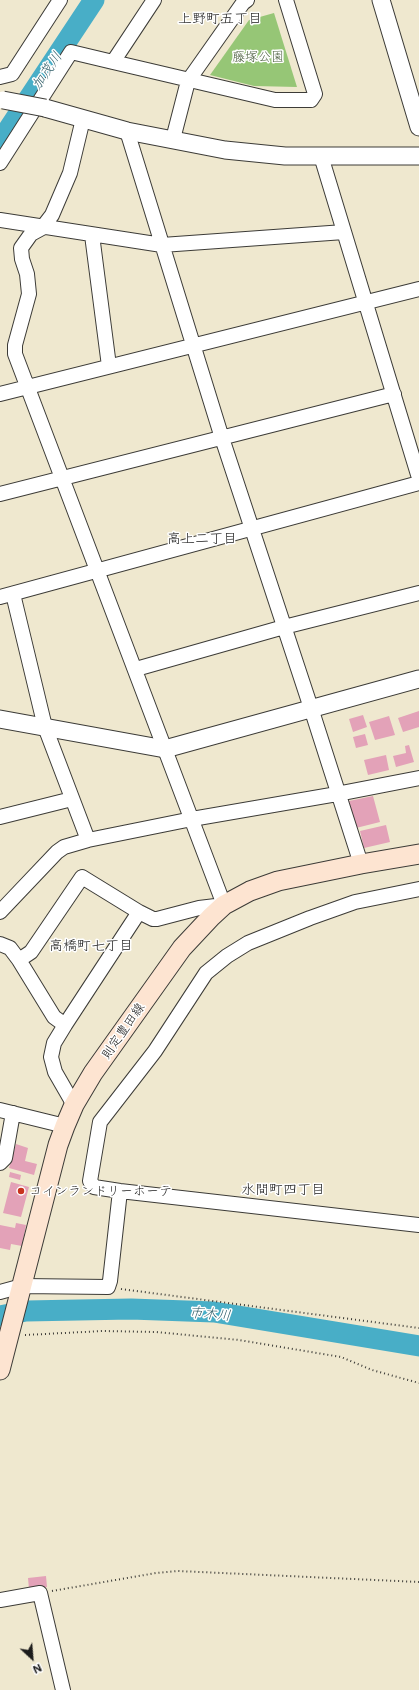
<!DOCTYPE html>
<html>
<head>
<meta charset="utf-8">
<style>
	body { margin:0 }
	#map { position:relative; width:419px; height:1690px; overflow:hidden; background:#efe8cf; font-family:Mali,sans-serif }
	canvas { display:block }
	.north { position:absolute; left:12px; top:1638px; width:40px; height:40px; -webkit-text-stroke:3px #fff; paint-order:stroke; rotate:154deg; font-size:11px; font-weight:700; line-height:16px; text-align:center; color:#1c1c1c }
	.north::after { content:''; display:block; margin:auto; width:14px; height:18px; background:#1c1c1c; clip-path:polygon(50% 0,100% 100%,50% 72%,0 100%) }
</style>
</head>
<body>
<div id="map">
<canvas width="419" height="1690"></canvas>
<div class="north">N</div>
</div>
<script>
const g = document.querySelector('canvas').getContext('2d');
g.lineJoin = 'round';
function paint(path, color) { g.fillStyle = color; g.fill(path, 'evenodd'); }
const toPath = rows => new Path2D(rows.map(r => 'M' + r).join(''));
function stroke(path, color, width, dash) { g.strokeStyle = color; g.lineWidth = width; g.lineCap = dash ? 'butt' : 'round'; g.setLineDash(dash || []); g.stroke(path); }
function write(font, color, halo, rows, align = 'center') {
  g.font = font + ' Mali,"Klee One",sans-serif'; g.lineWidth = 3; g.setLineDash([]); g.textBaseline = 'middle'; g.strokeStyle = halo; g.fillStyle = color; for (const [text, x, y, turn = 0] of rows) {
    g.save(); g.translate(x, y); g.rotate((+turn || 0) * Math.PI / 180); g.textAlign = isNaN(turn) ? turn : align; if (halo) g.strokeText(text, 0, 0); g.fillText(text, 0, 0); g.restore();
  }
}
const green = toPath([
	[274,13,297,87,254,86,210,75,249,20]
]);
const river = toPath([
	[0,142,94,0],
	[0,1316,26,1311,131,1309,214,1312,419,1346]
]);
const building = toPath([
	[419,711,419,727,403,732,398,718],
	[363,715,367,727,353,732,349,719],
	[389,716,395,735,375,740,369,722],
	[365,734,368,745,356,748,353,737],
	[409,745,414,762,396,767,393,756,406,753,405,746],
	[386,755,389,770,368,775,364,760],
	[373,796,380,822,356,828,349,801],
	[386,825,390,842,364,848,360,831],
	[16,1144,28,1148,25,1161,37,1164,34,1175,9,1168],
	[10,1172,21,1175,20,1180,9,1177],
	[11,1182,29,1187,21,1217,3,1213],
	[16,1223,26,1225,22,1246,11,1244,10,1250,0,1248,0,1225,15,1228],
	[46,1576,47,1587,29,1589,28,1578]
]);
const path = toPath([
	[121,1289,419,1328],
	[25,1335,103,1331,156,1332,239,1340,341,1357,372,1370,419,1383],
	[52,1591,156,1573,178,1571,419,1582]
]);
const minor = toPath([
	[154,0,113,62,275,100,311,100,315,94,286,0],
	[0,77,12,74,60,0],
	[83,119,70,173,52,215,42,228,31,234,21,248,22,259,27,274,29,294,15,345,15,354,224,905,199,908,157,919,153,919,139,912],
	[127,131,222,438,311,708,361,864],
	[173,139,188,81,243,3,247,0],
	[321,156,419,478],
	[0,163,71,52,113,62],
	[0,220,162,245,344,232],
	[92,235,109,366],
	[0,394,419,289],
	[0,494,394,394],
	[13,594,45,727,88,840,192,819,337,794,419,778],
	[0,597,419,483],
	[136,669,284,627,419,593],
	[0,817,72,799],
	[419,889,355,902,310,918,248,943,227,956,206,973,155,1051,100,1122,90,1181,94,1187,120,1191,419,1225],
	[0,912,57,852,64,847,88,840],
	[0,944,10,948,19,960,54,1017,65,1025,54,1043,51,1057,55,1072,74,1105],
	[19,960,31,952,82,877,139,912,65,1025],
	[0,1110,65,1126],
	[0,1163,5,1158,13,1113],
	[0,1292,22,1286,108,1287,110,1281,120,1191],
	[0,1600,40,1593,63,1690]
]);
const tertiary = toPath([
	[381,0,419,127],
	[45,108,127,131,225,150,285,156,419,156],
	[0,719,165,749,419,679]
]);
const secondary = toPath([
	[0,1370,58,1145,65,1126,74,1105,93,1073,182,948,211,917,224,905,250,891,278,881,361,864,419,854]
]);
const tertiaryBridge = toPath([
	[3,100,45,108]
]);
const markers = [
	[21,1191,4,"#c8321e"]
];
const parkNames = [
	["藤塚公園",258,57]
];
const streetNames = [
	["則定豊田線",123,1031,-55]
];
const poiNames = [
	["コインランドリーホーテ",29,1191]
];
const neighbourhoodNames = [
	["上野町五丁目",220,19],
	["高上二丁目",202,539],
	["高橋町七丁目",91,946],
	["水間町四丁目",283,1190]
];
const waterNames = [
	["加茂川",47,71,-56],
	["市木川",210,1314,5]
];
paint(green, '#96c676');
stroke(river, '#48aec7', 21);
paint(building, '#e3a2b8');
stroke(minor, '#3c3b37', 16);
stroke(tertiary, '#3c3b37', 19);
stroke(secondary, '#3c3b37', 21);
stroke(path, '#3c3b37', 2, [1, 3]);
stroke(minor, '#fff', 14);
stroke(tertiary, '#fff', 17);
stroke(secondary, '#fde4d1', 19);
stroke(tertiaryBridge, '#3c3b37', 19, []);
stroke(tertiaryBridge, '#fff', 17);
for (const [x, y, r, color] of markers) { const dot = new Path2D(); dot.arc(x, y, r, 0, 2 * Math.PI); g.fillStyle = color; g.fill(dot); stroke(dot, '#fff', 1.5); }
write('13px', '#4d6040', '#fff', parkNames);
write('13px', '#1c1c1c', '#fff', streetNames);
write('13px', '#1c1c1c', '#fff', poiNames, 'left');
write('14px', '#1c1c1c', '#fff', neighbourhoodNames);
write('italic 14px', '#305e69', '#fff', waterNames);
</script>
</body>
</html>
